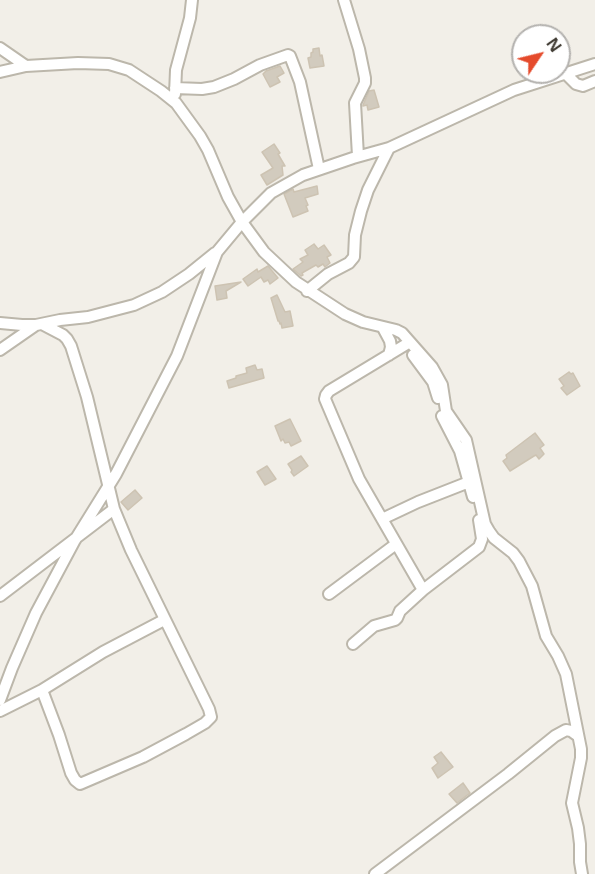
<!DOCTYPE html>
<html>
<head>
<meta charset="utf-8">
<style>
	body { margin:0 }
	#map { position:relative; width:595px; height:874px; overflow:hidden; background:#f2efe8; font-family:"Open Sans",sans-serif }
	canvas { display:block }
	.north { position:absolute; left:511px; top:24px; width:60px; height:60px; box-sizing:border-box; background:#fff; border:2px solid #b4b2af; border-radius:50%; rotate:55deg; font-size:16px; font-weight:700; line-height:24px; text-align:center; color:#443f37 }
	.north::after { content:''; display:block; margin:auto; width:21px; height:27px; background:#e54b2c; clip-path:polygon(50% 0,100% 100%,50% 72%,0 100%) }
</style>
</head>
<body>
<div id="map">
<canvas width="595" height="874"></canvas>
<div class="north">N</div>
</div>
<script>
const g = document.querySelector('canvas').getContext('2d');
g.lineJoin = 'round';
function paint(path, color) { g.fillStyle = color; g.fill(path, 'evenodd'); }
const toPath = rows => new Path2D(rows.map(r => 'M' + r).join(''));
function stroke(path, color, width, dash) { g.strokeStyle = color; g.lineWidth = width; g.lineCap = dash ? 'butt' : 'round'; g.setLineDash(dash || []); g.stroke(path); }
const building = toPath([
	[319,48,320,56,322,55,324,66,310,68,308,58,311,57,311,53,313,52,313,49,319,48],
	[280,66,284,73,277,77,280,82,270,87,263,74,266,71,280,66],
	[374,90,379,107,368,110,367,105,363,106,363,105,369,91,374,90],
	[274,144,280,153,278,154,285,166,282,166,283,175,267,185,261,175,273,168,262,152,274,144],
	[317,186,318,194,305,198,308,205,306,206,308,211,293,217,284,194,293,189,294,192,317,186],
	[314,244,318,249,324,245,331,255,327,257,330,263,325,267,323,264,318,267,316,265,302,273,303,275,301,276,293,269,303,262,300,259,308,255,305,250,314,244],
	[268,266,278,278,270,284,268,280,264,282,261,277,248,286,243,279,257,269,258,272,268,266],
	[241,282,226,291,227,298,217,300,215,286,241,282],
	[277,295,285,312,290,311,293,326,282,328,281,323,280,324,279,321,278,321,271,298,277,295],
	[255,365,257,370,262,369,264,378,229,388,227,381,236,378,236,376,247,373,246,368,255,365],
	[569,372,571,374,573,373,580,386,567,395,561,388,564,386,559,379,569,372],
	[290,419,301,441,291,446,289,442,285,443,283,439,281,441,275,426,290,419],
	[535,433,544,445,540,448,544,454,539,459,536,455,534,456,510,471,503,461,507,458,506,455,535,433],
	[301,456,308,466,294,476,291,472,292,470,288,464,301,456],
	[267,466,276,479,265,485,257,472,267,466],
	[135,490,142,498,128,510,121,502,135,490],
	[441,752,453,767,438,778,432,768,438,763,434,757,441,752],
	[463,783,470,793,457,803,449,794,463,783]
]);
const minor = toPath([
	[344,0,359,49,365,78,365,83,355,103,358,156],
	[0,48,26,66],
	[0,72,26,66,78,63,109,64,129,70,161,91,176,103,200,136,208,150,228,197,242,222,264,252,296,282,345,314,363,322,396,330,402,333,432,367,442,385,446,411,466,440,485,524,489,531,494,538,513,553,519,561,532,586,546,636,558,656,566,674,581,749,581,758,572,803,578,828,580,844,580,862,582,874],
	[566,74,576,84,583,86,595,81],
	[175,88,202,89,214,87,234,79,260,65,288,55,290,56,300,82,319,169],
	[175,94,176,70,190,18,192,0],
	[307,291,328,274,349,263,354,257,355,235,361,211,368,190,389,148],
	[0,323,22,325,36,325,60,320,88,317,134,305,162,292,189,274,215,253],
	[42,324,63,335,67,339,71,346,87,397,114,509,131,550,209,709,211,717,205,723,186,734,143,757,80,784,75,780,71,773,59,735,42,690],
	[383,328,390,341,391,347,389,355],
	[410,342,329,391,326,395,325,399,359,479,423,590],
	[0,350,36,325],
	[413,355,433,382,438,398],
	[442,416,460,451,473,497],
	[382,519,418,502,469,482],
	[329,594,396,544],
	[0,596,114,509],
	[353,644,374,626,395,620,397,618,400,611,423,590,479,547,482,539,479,520],
	[0,700,12,668,36,613,75,540,116,474,177,356,217,252,242,222,271,193,303,175,353,158,389,148,514,90,595,64],
	[0,711,42,690,103,652,164,620],
	[375,874,508,774,555,736,566,730,571,731,578,736]
]);
paint(building, '#d2cbbe');
stroke(building, '#cdc3b2', 1.5);
stroke(minor, '#bcb7ab', 14);
stroke(minor, '#fff', 10);
</script>
</body>
</html>
